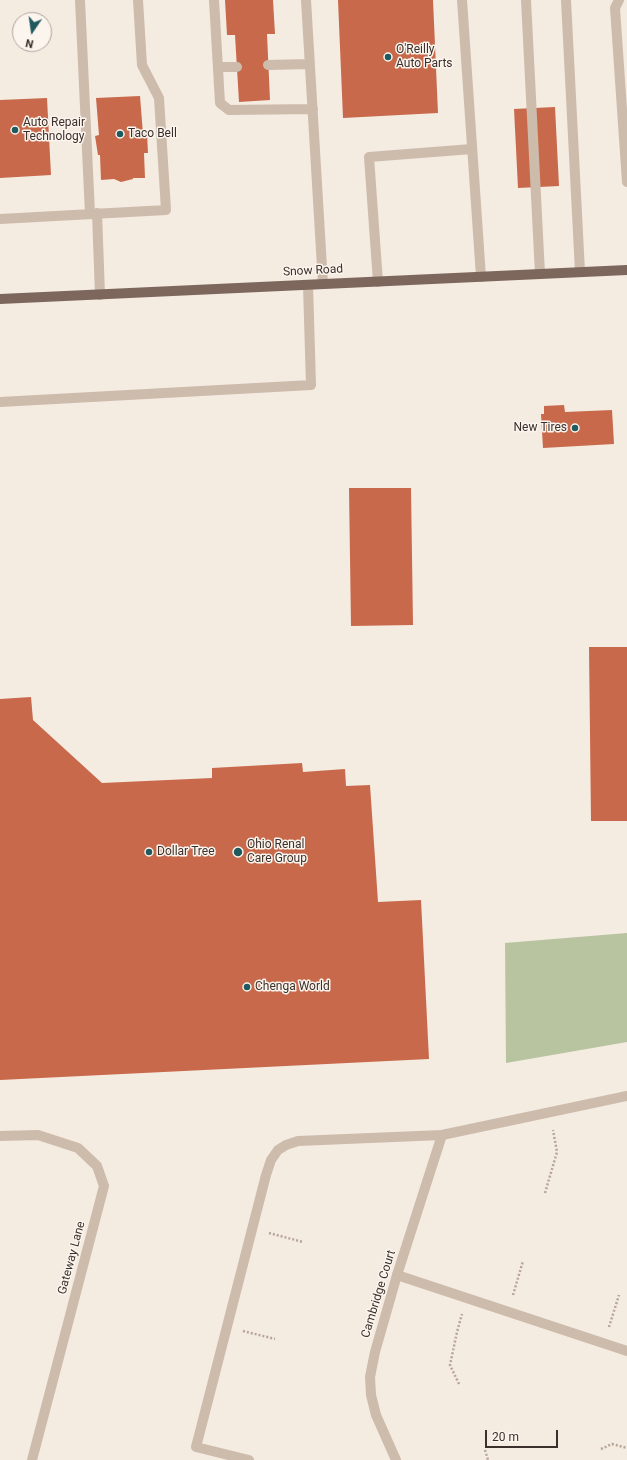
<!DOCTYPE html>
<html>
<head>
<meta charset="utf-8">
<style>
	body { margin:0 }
	#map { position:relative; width:627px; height:1460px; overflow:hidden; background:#f4ebe1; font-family:Roboto,sans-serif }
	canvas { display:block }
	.north { position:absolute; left:12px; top:12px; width:40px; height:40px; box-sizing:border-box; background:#fbf5ee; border:1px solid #aea6a0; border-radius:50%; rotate:193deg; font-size:11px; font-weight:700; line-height:16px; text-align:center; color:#3b302b }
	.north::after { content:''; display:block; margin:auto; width:14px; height:18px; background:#1f5a5e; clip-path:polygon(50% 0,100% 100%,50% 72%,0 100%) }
	.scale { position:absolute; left:485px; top:1430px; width:73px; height:18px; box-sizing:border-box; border:2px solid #3b302b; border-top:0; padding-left:5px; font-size:12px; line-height:14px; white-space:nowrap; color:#3b302b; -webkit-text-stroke:3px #fbf5ee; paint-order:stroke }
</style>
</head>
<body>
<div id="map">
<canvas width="627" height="1460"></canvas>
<div class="north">N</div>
<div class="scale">20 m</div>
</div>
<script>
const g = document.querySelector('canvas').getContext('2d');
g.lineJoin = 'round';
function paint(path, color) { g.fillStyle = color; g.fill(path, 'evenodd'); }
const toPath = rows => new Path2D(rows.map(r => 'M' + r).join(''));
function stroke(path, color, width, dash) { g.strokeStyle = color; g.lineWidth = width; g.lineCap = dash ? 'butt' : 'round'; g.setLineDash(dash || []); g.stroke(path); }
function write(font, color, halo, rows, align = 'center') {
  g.font = font + ' Roboto,sans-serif'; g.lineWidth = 3; g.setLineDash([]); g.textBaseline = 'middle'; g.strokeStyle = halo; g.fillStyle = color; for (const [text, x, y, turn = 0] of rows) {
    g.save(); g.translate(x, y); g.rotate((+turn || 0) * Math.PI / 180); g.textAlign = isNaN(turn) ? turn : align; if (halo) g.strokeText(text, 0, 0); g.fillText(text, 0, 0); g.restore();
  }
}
const green = toPath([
	[627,933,627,1042,506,1063,505,943]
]);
const building = toPath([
	[225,0,273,0,275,34,267,34,270,100,239,102,235,35,227,35],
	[338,0,433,0,438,113,343,118],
	[140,96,143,134,147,133,148,153,144,153,145,178,133,178,133,179,121,182,114,179,101,180,100,155,98,155,95,136,99,135,96,98],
	[47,98,51,175,0,178,0,100],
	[555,107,559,186,518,188,514,109],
	[564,405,565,412,612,410,614,444,543,448,541,414,544,414,544,406],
	[349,488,411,488,413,625,351,626],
	[589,647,627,647,627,821,591,821],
	[31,697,33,720,102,783,212,778,212,768,302,763,303,772,345,769,346,786,370,785,378,902,421,900,429,1059,0,1080,0,699]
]);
const path = toPath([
	[545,1193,557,1152,553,1130],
	[269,1233,303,1242],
	[513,1295,523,1261],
	[609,1327,619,1295],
	[243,1331,275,1339],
	[459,1384,450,1365,457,1332,462,1314],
	[601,1449,612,1444,627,1448],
	[485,1450,488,1460]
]);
const lane = toPath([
	[80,0,90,214],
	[214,0,220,103,229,110,313,109],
	[306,0,323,284],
	[462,0,481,277],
	[526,0,540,274],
	[566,0,580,272],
	[619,0,615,8,627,182],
	[268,65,310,64],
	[218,67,237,67],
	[97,213,100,295],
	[0,219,166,210,159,98,142,65,138,0],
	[378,282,369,157,472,149],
	[0,402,311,385,308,285],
	[397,1275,627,1351],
	[249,1460,196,1447,266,1175,271,1160,278,1150,286,1145,298,1141,442,1135,627,1096]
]);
const street = toPath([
	[0,1136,38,1135,78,1148,97,1166,104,1186,32,1460],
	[396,1460,376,1415,371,1395,370,1377,375,1352,397,1275,442,1135]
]);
const primary = toPath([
	[0,299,627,270]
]);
const markers = [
	[388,57,4,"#1f5a5e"],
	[15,130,4,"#1f5a5e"],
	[120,134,4,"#1f5a5e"],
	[575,428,4,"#1f5a5e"],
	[149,852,4,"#1f5a5e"],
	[238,852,5,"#1f5a5e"],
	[247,987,4,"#1f5a5e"]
];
const poiNames = [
	["O'Reilly",396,50],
	["Auto Parts",396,64],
	["Auto Repair",23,123],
	["Technology",23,137],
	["Taco Bell",128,134],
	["New Tires",567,428,"right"],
	["Ohio Renal",247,845],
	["Care Group",247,859],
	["Dollar Tree",157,852],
	["Chenga World",255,987]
];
const streetNames = [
	["Snow Road",313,271,-3],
	["Gateway Lane",72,1258,-75],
	["Cambridge Court",379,1294,-73]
];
paint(green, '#b8c4a0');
paint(building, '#c8694b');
stroke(path, '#b9a596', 2.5, [2, 2]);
stroke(lane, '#cdbbac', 10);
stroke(street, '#cdbbac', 10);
stroke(primary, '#7d675c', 10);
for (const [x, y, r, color] of markers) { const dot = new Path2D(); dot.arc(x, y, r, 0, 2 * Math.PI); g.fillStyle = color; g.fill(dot); stroke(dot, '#fbf5ee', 1.5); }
write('12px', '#3b302b', '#fbf5ee', poiNames, 'left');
write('12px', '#3b302b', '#fbf5ee', streetNames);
</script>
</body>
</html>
